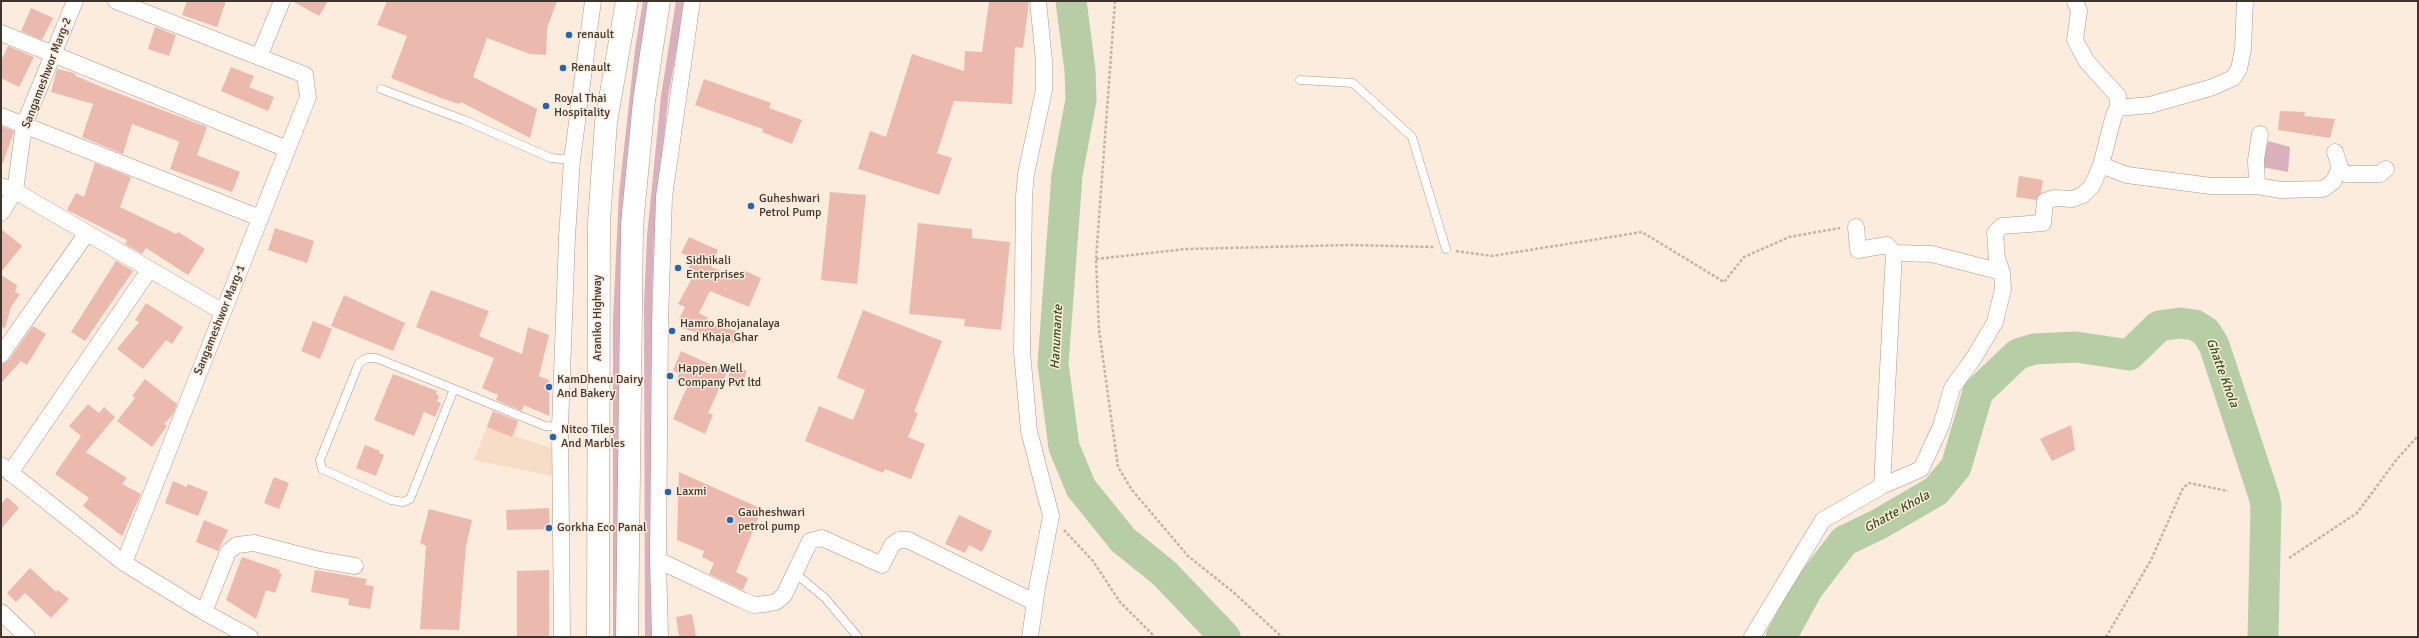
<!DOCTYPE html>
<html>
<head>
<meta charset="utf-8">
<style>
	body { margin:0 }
	#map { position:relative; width:2419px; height:638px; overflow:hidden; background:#fcecdd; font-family:Signika,sans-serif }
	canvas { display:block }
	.frame { position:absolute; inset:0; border:2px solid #3d352e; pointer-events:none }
</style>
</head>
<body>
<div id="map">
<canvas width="2419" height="638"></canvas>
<div class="frame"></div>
</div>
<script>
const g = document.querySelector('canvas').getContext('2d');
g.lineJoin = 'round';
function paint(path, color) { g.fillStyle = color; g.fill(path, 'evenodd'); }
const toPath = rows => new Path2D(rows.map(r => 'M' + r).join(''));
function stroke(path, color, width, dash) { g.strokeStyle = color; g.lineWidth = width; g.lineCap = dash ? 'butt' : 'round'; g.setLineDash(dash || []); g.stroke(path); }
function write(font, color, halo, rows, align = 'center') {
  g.font = font + ' Signika,sans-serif'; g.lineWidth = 3; g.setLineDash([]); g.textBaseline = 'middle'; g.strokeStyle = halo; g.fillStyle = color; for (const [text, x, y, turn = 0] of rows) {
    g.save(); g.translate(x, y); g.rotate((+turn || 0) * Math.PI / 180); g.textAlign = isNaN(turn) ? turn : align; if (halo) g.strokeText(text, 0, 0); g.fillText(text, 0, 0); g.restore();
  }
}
const built = toPath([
	[492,413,519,423,514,436,552,448,552,476,474,460]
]);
const green = toPath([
	[643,1,651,1,621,637,613,637,613,319,619,193,635,49],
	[676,1,685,1,668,98,654,238,652,305,652,637,645,637,644,305,647,236,661,96],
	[2268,141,2290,147,2288,172,2262,167]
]);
const river = toPath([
	[1071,1,1080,70,1081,100,1067,175,1053,364,1064,447,1081,488,1123,540,1164,573,1225,637],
	[1781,637,1808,588,1844,541,1879,524,1936,491,1956,467,1978,392,2018,354,2034,349,2076,347,2129,355,2159,326,2180,323,2195,325,2206,332,2214,345,2264,496,2266,506,2263,637]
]);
const building = toPath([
	[187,1,226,1,217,27,182,15],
	[292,1,328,1,319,16],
	[387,1,557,1,547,28,546,55,530,54,487,38,473,77,537,109,530,138,461,102,459,104,441,98,391,78,407,36,377,25],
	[989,1,1029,1,1023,48,1015,47,1012,104,954,101,937,153,952,158,939,195,858,169,870,131,886,137,912,54,964,71,965,51,982,52],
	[31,8,53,18,42,40,21,31],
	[155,27,176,35,169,56,148,49],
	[8,46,34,57,19,87,1,78,1,61],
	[231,67,254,76,249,87,274,97,268,111,221,91],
	[57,69,74,73,76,76,104,88,207,127,197,155,240,172,232,192,170,169,179,142,175,140,132,124,123,154,82,137,93,104,51,92],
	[704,79,771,103,769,108,802,120,792,144,762,132,763,129,695,105],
	[2280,111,2305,112,2304,116,2335,119,2330,138,2278,130],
	[1,126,14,131,3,163,1,163],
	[95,163,131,177,120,207,176,234,178,232,205,249,188,275,146,248,142,254,125,244,127,240,67,210,76,193,84,197],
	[2019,176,2043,180,2041,193,2036,200,2016,197],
	[830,192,866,195,857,284,821,280],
	[918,223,972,229,972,238,1010,242,1001,330,964,326,965,319,909,314],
	[275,228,314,241,307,263,268,250],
	[1,229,22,246,1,272],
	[689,237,718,250,711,267,740,279,743,270,761,278,749,307,710,291,699,313,708,318,706,323,737,331,734,343,681,328,684,322,679,319,685,307,678,304,692,278,685,275,694,258,681,253],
	[116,261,133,271,85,341,71,332],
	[1,275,17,285,15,292,20,294,11,307,5,328,1,327],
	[431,290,489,311,479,336,522,354,528,327,549,335,539,376,549,380,549,416,524,405,522,411,496,400,498,395,482,388,494,358,416,327],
	[344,295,405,323,393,351,331,326],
	[146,303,183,327,172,344,166,340,143,369,117,349,139,322,135,320],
	[863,310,942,341,914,412,918,413,908,437,925,444,911,479,885,469,883,473,805,441,819,406,853,420,865,390,837,378],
	[313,321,332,329,320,359,301,351],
	[33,326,46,334,27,365,21,361,1,383,1,365,9,360],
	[681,351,727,372,708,413,713,415,705,434,673,419,687,387,676,382,679,374,673,370],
	[733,365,747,371,741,388,726,382],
	[393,374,437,391,436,394,439,396,437,401,441,403,435,417,424,412,414,436,374,420],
	[145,379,177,404,173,414,164,424,167,426,152,447,117,421,135,398,132,396],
	[88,404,99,413,104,407,115,417,86,452,127,478,122,484,141,494,122,536,83,506,89,498,55,474,81,436,69,426],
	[493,411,518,421,512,437,487,427],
	[2071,425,2075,450,2052,461,2040,439],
	[365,445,380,451,379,453,384,455,376,476,356,468],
	[679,472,762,509,736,572,748,578,743,590,709,574,714,563,702,557,704,551,677,540],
	[274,477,289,483,279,509,264,503],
	[173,481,186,487,188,484,208,492,198,516,165,503],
	[7,497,19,508,1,529,1,504],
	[549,508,549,529,507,530,506,510],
	[429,509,472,520,466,546,459,630,420,629,426,546,420,543],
	[959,515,992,531,982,552,969,545,965,553,945,544],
	[204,520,228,530,218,551,196,542],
	[242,557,280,570,279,573,282,574,275,593,266,590,256,619,226,600],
	[30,568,56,592,58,590,69,599,51,618,25,593,16,602,7,593],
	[315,570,367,579,365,585,374,586,370,609,348,605,349,599,311,592],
	[549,570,549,637,517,637,517,571],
	[692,614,696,637,679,637,676,617]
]);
const path = toPath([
	[1115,1,1096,259,1099,330,1118,467,1132,490,1188,556,1232,591,1282,637],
	[1456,251,1492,256,1642,232,1724,282,1744,257,1789,237,1840,228],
	[1096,259,1186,249,1350,245,1434,247],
	[1064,530,1093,561,1120,602,1155,637],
	[2289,558,2357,513,2397,459,2418,436],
	[2106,637,2151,560,2183,488,2189,483,2228,491]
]);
const service = toPath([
	[1300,80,1353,83,1412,137,1446,249],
	[381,89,464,120,551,158,572,160],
	[454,389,410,499,403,502,391,500,322,469,320,460,359,363,367,358,376,358,454,389,545,426,560,427],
	[795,573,825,598,858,637]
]);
const minor = toPath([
	[116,1,305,75,308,97,124,563],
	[2075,1,2079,11,2075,40,2087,62,2118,96,2118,108],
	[1,33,287,149],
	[259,57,282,1],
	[1,116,260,218],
	[2101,165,2127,175,2211,186,2257,186,2256,160,2260,134],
	[2340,168,2345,174,2380,174,2386,169],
	[1,186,15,191,223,312],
	[2257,186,2281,190,2323,189,2333,182,2340,168,2335,152],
	[1,213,15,191,24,125,75,1],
	[1856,227,1858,250,1887,245,1894,253,1932,254,2002,272,1997,259,1995,233,2002,226,2043,223,2045,201,2055,198,2072,199,2083,195,2092,186,2101,165,2114,115,2118,108,2150,105,2213,87,2233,78,2239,69,2243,49,2245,1],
	[1,355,87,233],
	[1,465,124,563,204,612,250,637],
	[10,473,150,269],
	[1882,486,1921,469,1941,426,1952,388,1975,356,1995,322,2003,289,2002,272],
	[658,560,742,600,754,605,765,604,776,602,784,595,810,541,822,538,882,565,892,545,899,540,908,540,1028,599,1035,600],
	[1,612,27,637],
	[204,612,228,552,237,545,254,543,320,560,355,566],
	[562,637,560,427,567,237,572,160,593,1],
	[660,637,658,560,660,323,664,197,692,1],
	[1030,637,1037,588,1051,516,1029,431,1022,352,1024,196,1026,174,1044,90,1044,61,1038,1],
	[1752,637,1823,520,1882,486,1894,253]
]);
const trunk = toPath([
	[598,637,599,222,606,122,627,1],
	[627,637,632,225,644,101,659,1]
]);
const markers = [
	[569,35,4,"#2464b5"],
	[563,68,4,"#2464b5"],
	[546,106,4,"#2464b5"],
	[751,206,4,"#2464b5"],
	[678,268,4,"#2464b5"],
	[672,331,4,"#2464b5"],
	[670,376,4,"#2464b5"],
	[549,387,4,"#2464b5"],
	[553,437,4,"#2464b5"],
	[668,492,4,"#2464b5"],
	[730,520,4,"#2464b5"],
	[549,528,4,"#2464b5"]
];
const poiNames = [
	["renault",577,35],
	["Renault",571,68],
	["Royal Thai",554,99],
	["Hospitality",554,113],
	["Guheshwari",759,199],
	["Petrol Pump",759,213],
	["Sidhikali",686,261],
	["Enterprises",686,275],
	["Hamro Bhojanalaya",680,324],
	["and Khaja Ghar",680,338],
	["Happen Well",678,369],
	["Company Pvt ltd",678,383],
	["KamDhenu Dairy",557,380],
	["And Bakery",557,394],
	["Nitco Tiles",561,430],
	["And Marbles",561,444],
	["Laxmi",676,492],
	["Gauheshwari",738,513],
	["petrol pump",738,527],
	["Gorkha Eco Panal",557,528]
];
const streetNames = [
	["Sangameshwor Marg-2",47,73,-69],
	["Araniko Highway",598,318,-90],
	["Sangameshwor Marg-1",220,320,-68]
];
const waterNames = [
	["Hanumante",1057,337,-87],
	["Ghatte Khola",2222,373,70],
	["Ghatte Khola",1897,512,-29]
];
paint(built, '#f7ddc5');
paint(green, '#dab0bd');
stroke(river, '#b6cda5', 31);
paint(building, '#ebb9ae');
stroke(service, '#ab9887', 9);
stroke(minor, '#ab9887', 17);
stroke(trunk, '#ab9887', 23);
stroke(path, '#c1b4a7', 2.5, [3, 2]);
stroke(service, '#fff', 8);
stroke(minor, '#fff', 16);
stroke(trunk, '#fff', 22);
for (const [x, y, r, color] of markers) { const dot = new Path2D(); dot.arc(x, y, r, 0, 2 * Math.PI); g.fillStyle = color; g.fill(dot); stroke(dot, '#fcecdd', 1.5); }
write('12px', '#3d352e', '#fcecdd', poiNames, 'left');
write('12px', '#3d352e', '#fcecdd', streetNames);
write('italic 13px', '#345119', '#fcecdd', waterNames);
</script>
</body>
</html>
